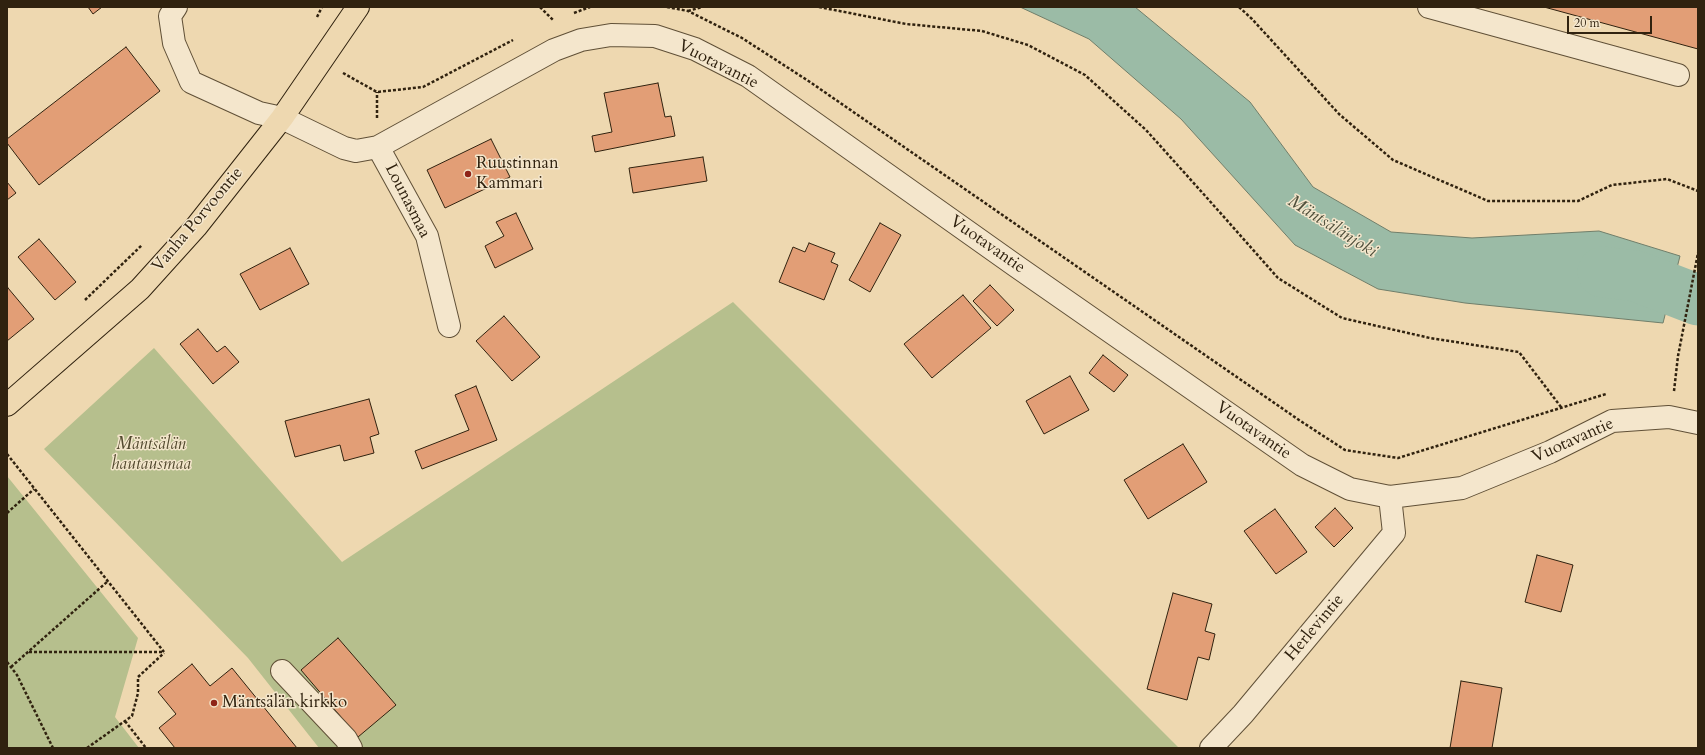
<!DOCTYPE html>
<html>
<head>
<meta charset="utf-8">
<style>
	body { margin:0 }
	#map { position:relative; width:1705px; height:755px; overflow:hidden; background:#eed8b0; font-family:Cardo,serif }
	canvas { display:block }
	.frame { position:absolute; inset:0; border:8px solid #30220f; pointer-events:none }
	.scale { position:absolute; left:1567px; top:16px; width:85px; height:18px; box-sizing:border-box; border:2px solid #30220f; border-top:0; padding-left:5px; font-size:12px; line-height:14px; white-space:nowrap; color:#30220f; -webkit-text-stroke:3px #f4e6cc; paint-order:stroke }
</style>
</head>
<body>
<div id="map">
<canvas width="1705" height="755"></canvas>
<div class="frame"></div>
<div class="scale">20 m</div>
</div>
<script>
const g = document.querySelector('canvas').getContext('2d');
g.lineJoin = 'round';
function paint(path, color) { g.fillStyle = color; g.fill(path, 'evenodd'); }
const toPath = rows => new Path2D(rows.map(r => 'M' + r).join(''));
function stroke(path, color, width, dash) { g.strokeStyle = color; g.lineWidth = width; g.lineCap = dash ? 'butt' : 'round'; g.setLineDash(dash || []); g.stroke(path); }
function write(font, color, halo, rows, align = 'center') {
  g.font = font + ' Cardo,serif'; g.lineWidth = 3; g.setLineDash([]); g.textBaseline = 'middle'; g.strokeStyle = halo; g.fillStyle = color; for (const [text, x, y, turn = 0] of rows) {
    g.save(); g.translate(x, y); g.rotate((+turn || 0) * Math.PI / 180); g.textAlign = isNaN(turn) ? turn : align; if (halo) g.strokeText(text, 0, 0); g.fillText(text, 0, 0); g.restore();
  }
}
const green = toPath([
	[733,302,1179,748,319,748,248,658,44,449,154,348,342,562],
	[7,476,138,638,115,717,139,748,7,748]
]);
const water = toPath([
	[1020,7,1135,7,1250,102,1313,187,1391,232,1472,238,1599,231,1680,256,1663,323,1465,303,1378,289,1295,245,1181,119,1089,39,1020,7]
]);
const river = toPath([
	[1603,272,1636,276,1698,300]
]);
const building = toPath([
	[88,7,102,7,93,14,88,7],
	[1544,7,1698,7,1698,49,1544,7],
	[126,47,160,91,39,185,7,143,7,139,126,47],
	[658,83,665,117,671,116,675,136,595,152,592,136,612,132,604,93,658,83],
	[491,139,510,177,445,208,427,170,491,139],
	[703,157,707,181,633,193,629,168,703,157],
	[7,182,16,193,7,200,7,182],
	[516,213,533,249,495,268,485,246,504,236,496,222,516,213],
	[880,223,901,235,870,292,849,280,880,223],
	[39,239,76,282,55,300,18,257,39,239],
	[809,243,835,253,831,262,838,265,824,300,779,282,793,247,805,252,809,243],
	[290,248,309,284,260,310,240,274,290,248],
	[990,285,1014,310,997,326,973,301,990,285],
	[8,288,34,319,7,341,7,289,8,288],
	[963,295,991,328,932,378,904,344,963,295],
	[504,316,540,357,512,381,476,341,504,316],
	[198,329,217,352,225,346,239,362,213,384,180,344,198,329],
	[1103,355,1128,375,1114,392,1089,373,1103,355],
	[1070,376,1089,410,1044,434,1026,401,1070,376],
	[476,386,497,440,422,469,415,451,469,430,455,395,476,386],
	[369,399,379,434,370,437,374,453,344,461,340,445,295,457,285,421,369,399],
	[1183,444,1207,482,1148,519,1124,480,1183,444],
	[1335,508,1353,528,1334,547,1315,527,1335,508],
	[1275,509,1307,552,1276,574,1244,531,1275,509],
	[1537,555,1573,565,1561,612,1525,602,1537,555],
	[1173,593,1212,604,1205,631,1215,634,1209,660,1198,657,1187,700,1147,689,1173,593],
	[338,638,396,705,358,737,301,670,338,638],
	[192,664,210,686,232,668,297,748,175,748,159,728,176,714,158,692,192,664],
	[1461,681,1502,688,1492,748,1450,748,1461,681]
]);
const path = toPath([
	[540,7,554,21],
	[667,7,688,11,742,38,810,82,1299,420,1345,450,1398,458,1606,394],
	[819,7,906,24,982,31,1028,45,1085,75,1146,130,1208,199,1278,278,1342,318,1430,338,1519,352,1561,407],
	[1239,7,1252,19,1339,114,1393,160,1488,201,1578,201,1612,185,1667,179,1698,191],
	[688,11,702,7],
	[574,13,590,7],
	[317,17,322,7],
	[343,73,377,92,423,87,513,40],
	[377,118,377,92],
	[85,300,142,245],
	[1674,391,1678,356,1698,253],
	[7,454,164,652],
	[7,513,34,489],
	[29,652,164,652],
	[7,662,17,675,53,748],
	[11,667,108,581],
	[125,721,146,748],
	[87,748,132,716,138,693,138,677,164,653]
]);
const minor = toPath([
	[176,7,170,16,174,43,191,82,259,113,282,118,344,148,356,151,378,147,554,50,581,40,611,35,655,36,695,49,748,76,1016,266,1302,465,1350,489,1390,497,1462,488,1550,452,1612,421,1669,417,1698,423],
	[1429,7,1678,75],
	[378,147,427,236,449,326],
	[282,671,346,739,351,748],
	[1211,748,1243,714,1394,533,1390,497]
]);
const major = toPath([
	[7,405,140,289,196,227,282,118,358,7]
]);
const markers = [
	[468,174,4,"#8f2418"],
	[214,703,4,"#8f2418"]
];
const streetNames = [
	["Vuotavantie",718,65,27],
	["Lounasmaa",407,201,63],
	["Vanha Porvoontie",198,220,-50],
	["Vuotavantie",987,245,35],
	["Vuotavantie",1253,431,35],
	["Vuotavantie",1573,441,-24],
	["Herlevintie",1315,628,-50]
];
const poiNames = [
	["Ruustinnan",476,164],
	["Kammari",476,184],
	["Mäntsälän kirkko",222,703]
];
const parkNames = [
	["Mäntsälän",151,445],
	["hautausmaa",151,465]
];
const waterNames = [
	["Mäntsälänjoki",1332,227,32]
];
paint(green, '#b6bf8d');
paint(water, '#9bbba6');
stroke(water, '#707e6a', 1);
stroke(river, '#9bbba6', 51);
paint(building, '#e29e76');
stroke(building, '#30220f', 1);
stroke(minor, '#605037', 24);
stroke(major, '#30220f', 24);
stroke(path, '#30220f', 2.5, [3, 2]);
stroke(minor, '#f4e6cc', 22);
stroke(major, '#eed8b0', 22);
for (const [x, y, r, color] of markers) { const dot = new Path2D(); dot.arc(x, y, r, 0, 2 * Math.PI); g.fillStyle = color; g.fill(dot); stroke(dot, '#f4e6cc', 1.5); }
write('17px', '#30220f', '#f4e6cc', streetNames);
write('17px', '#30220f', '#f4e6cc', poiNames, 'left');
write('italic 17px', '#52492e', '#f4e6cc', parkNames);
write('italic 18px', '#50503c', '#f4e6cc', waterNames);
</script>
</body>
</html>
